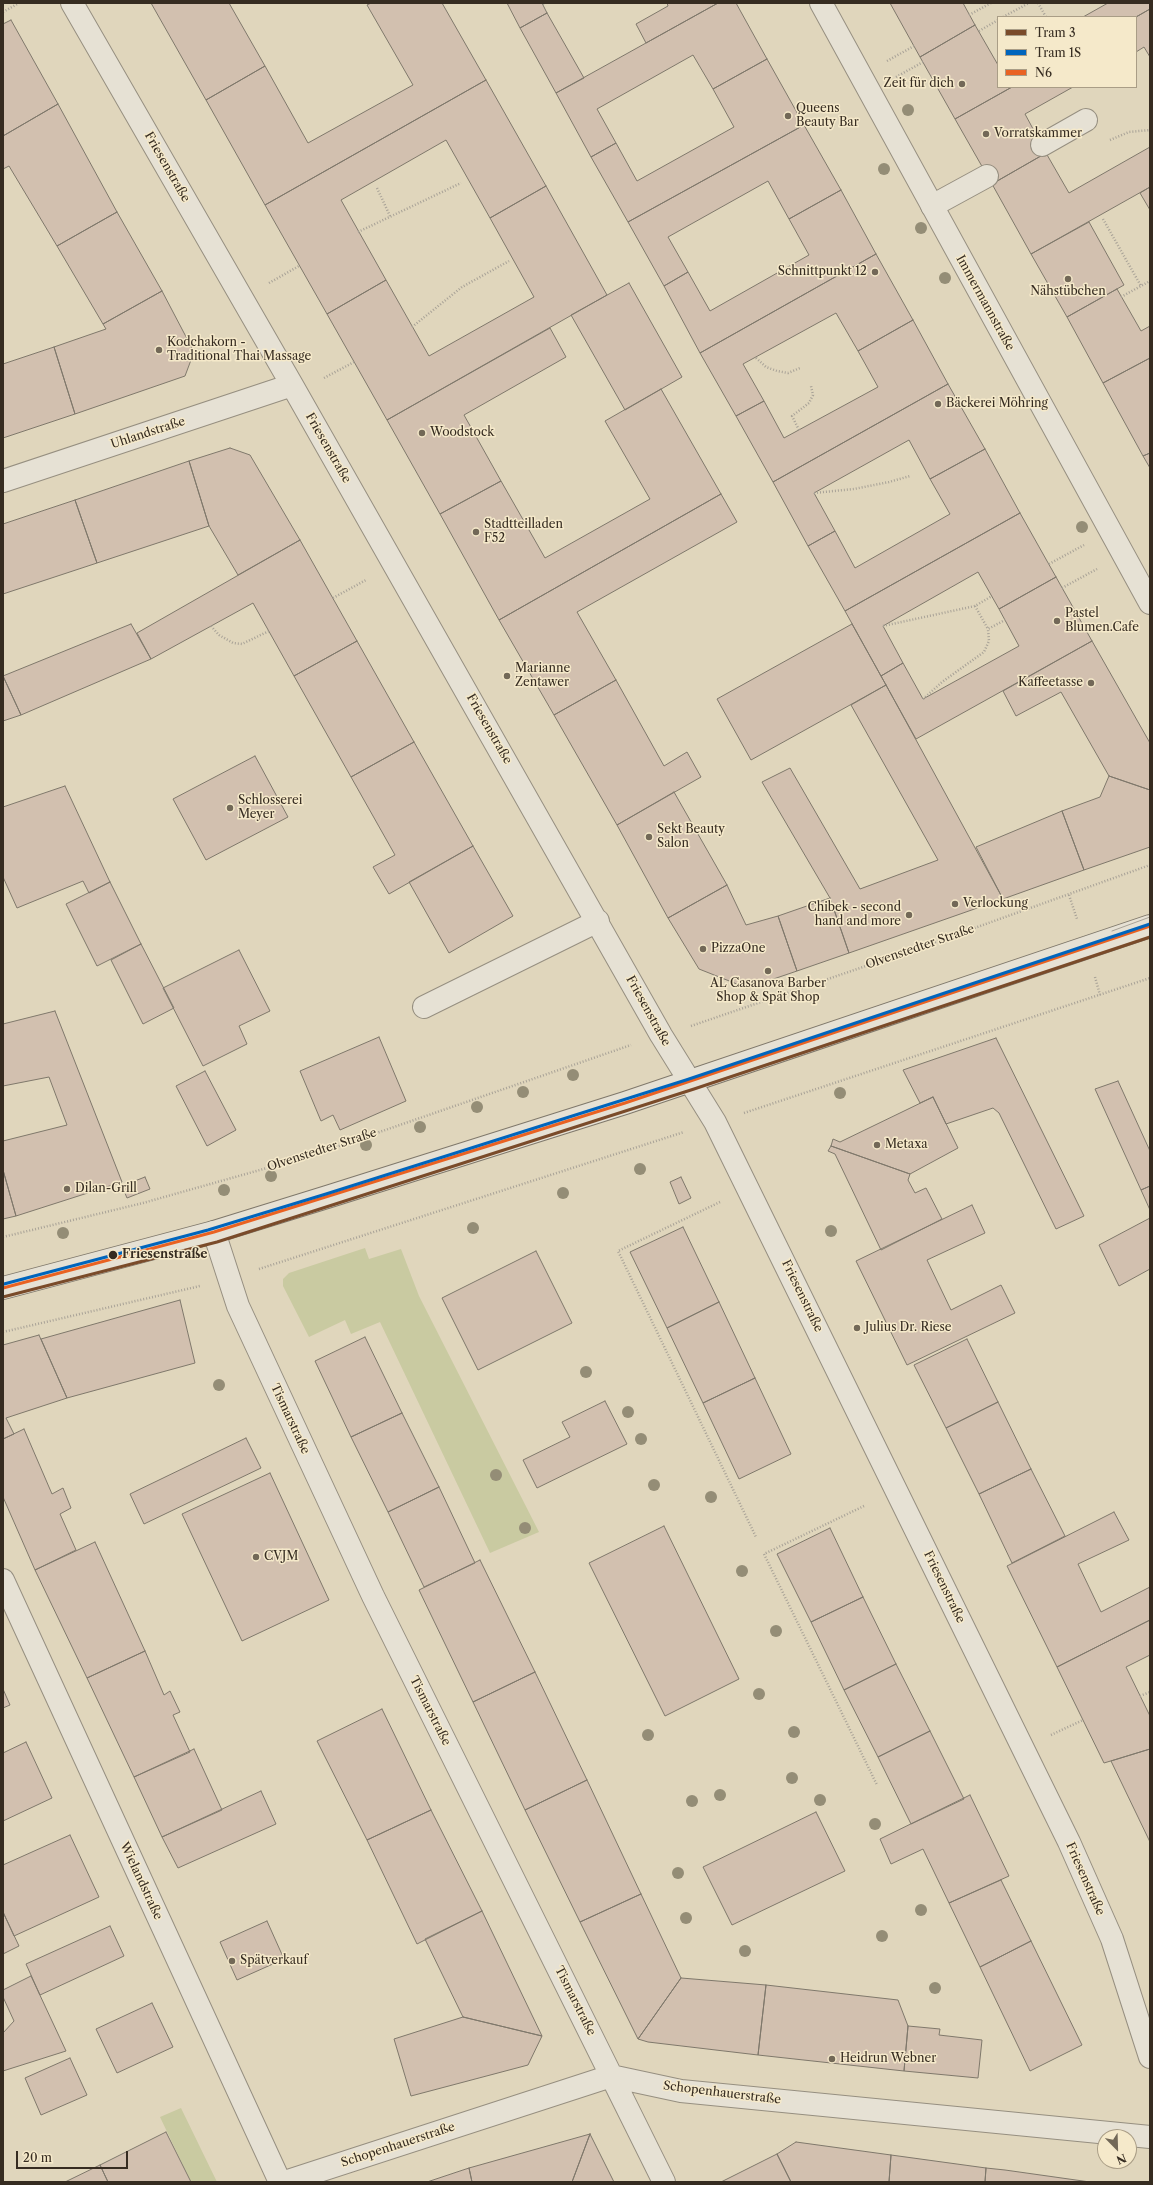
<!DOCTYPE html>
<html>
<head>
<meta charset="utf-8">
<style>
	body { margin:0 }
	#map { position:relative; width:1153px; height:2185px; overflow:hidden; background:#e0d6bc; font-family:"Libre Caslon Text",serif }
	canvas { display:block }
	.frame { position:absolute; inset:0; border:4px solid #362c21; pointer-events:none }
	.legend { position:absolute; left:997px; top:16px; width:140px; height:72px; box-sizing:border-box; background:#f5e9ca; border:1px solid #a99d86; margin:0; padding:5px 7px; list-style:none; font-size:12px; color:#362c21 }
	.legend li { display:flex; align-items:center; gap:8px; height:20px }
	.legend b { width:20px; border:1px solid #a99d86 }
	.north { position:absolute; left:1097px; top:2129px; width:40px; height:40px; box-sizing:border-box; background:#f5e9ca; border:1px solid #a99d86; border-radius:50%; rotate:157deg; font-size:11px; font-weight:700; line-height:16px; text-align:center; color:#362c21 }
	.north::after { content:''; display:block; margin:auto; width:14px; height:18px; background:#726857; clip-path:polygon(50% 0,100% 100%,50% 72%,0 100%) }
	.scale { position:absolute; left:16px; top:2151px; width:112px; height:18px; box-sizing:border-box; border:2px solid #362c21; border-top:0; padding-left:5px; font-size:12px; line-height:14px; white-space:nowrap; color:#362c21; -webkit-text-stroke:3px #f5e9ca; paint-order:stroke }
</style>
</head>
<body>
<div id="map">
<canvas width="1153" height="2185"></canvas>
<div class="frame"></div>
<ul class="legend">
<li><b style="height:5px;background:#7a4b2a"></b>Tram 3</li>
<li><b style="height:5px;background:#0065bd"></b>Tram 1S</li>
<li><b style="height:5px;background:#e96222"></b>N6</li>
</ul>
<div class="north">N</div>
<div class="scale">20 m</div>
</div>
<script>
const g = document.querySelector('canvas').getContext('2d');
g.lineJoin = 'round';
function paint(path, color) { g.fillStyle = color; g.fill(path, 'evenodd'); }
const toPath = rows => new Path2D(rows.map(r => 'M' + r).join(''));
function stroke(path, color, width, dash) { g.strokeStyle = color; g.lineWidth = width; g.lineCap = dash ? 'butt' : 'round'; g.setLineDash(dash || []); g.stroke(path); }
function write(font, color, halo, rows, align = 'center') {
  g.font = font + ' "Libre Caslon Text",serif'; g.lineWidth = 3; g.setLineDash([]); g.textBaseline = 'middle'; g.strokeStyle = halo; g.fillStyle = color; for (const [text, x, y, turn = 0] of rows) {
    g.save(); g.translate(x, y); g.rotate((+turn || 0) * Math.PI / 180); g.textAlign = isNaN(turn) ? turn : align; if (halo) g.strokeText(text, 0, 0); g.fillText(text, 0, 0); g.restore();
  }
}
const green = toPath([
	[365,1248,369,1259,401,1249,419,1296,539,1532,490,1553,380,1322,351,1334,345,1320,309,1337,283,1286,283,1279,289,1273],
	[181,2108,217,2182,191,2182,160,2117]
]);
const building = toPath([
	[151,3,229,3,265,66,206,100,151,3],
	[371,3,442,3,486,80,265,205,206,100,265,66,308,143,413,85,367,5,371,3],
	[507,3,542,3,547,13,520,28,507,3],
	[667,3,718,3,646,43,636,24,668,6,667,3],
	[718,3,736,3,767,59,713,89,693,55,597,109,616,143,591,157,556,93,718,3],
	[890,3,963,3,975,25,920,57,890,3],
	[1108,3,1150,3,1150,9,1136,17,1083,17,1108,3],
	[1150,9,1150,57,1144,47,1136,52,1136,17,1150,9],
	[547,13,584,78,556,93,520,28,547,13],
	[11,20,58,104,3,136,3,24,11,20],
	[975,25,998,65,998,87,1012,87,955,119,920,57,975,25],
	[767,59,804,125,628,222,591,157,616,143,637,181,734,127,713,89,767,59],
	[486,80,546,186,490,218,446,140,341,200,386,280,327,314,265,205,486,80],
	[1012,87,1073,87,1025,114,1046,153,992,184,955,119,1012,87],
	[58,104,117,212,57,246,9,166,3,169,3,136,58,104],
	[804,125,841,190,789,219,768,181,668,237,688,272,664,286,628,222,804,125],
	[1150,147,1150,187,1031,254,992,184,1046,153,1069,193,1150,147],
	[546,186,607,295,387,420,327,314,386,280,429,356,534,297,490,218,546,186],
	[1150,187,1150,210,1140,193,1150,187],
	[841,190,876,254,700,353,664,286,688,272,710,311,809,255,789,219,841,190],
	[117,212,162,291,103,324,57,246,117,212],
	[1089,222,1124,285,1067,317,1031,254,1089,222],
	[876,254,913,320,858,351,836,313,743,364,764,401,736,416,700,353,876,254],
	[629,283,682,377,625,410,571,315,629,283],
	[1117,289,1141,331,1150,326,1150,358,1103,383,1067,317,1117,289],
	[162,291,194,352,185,376,75,414,54,347,106,329,103,324,162,291],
	[913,320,948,384,773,482,736,416,764,401,784,438,878,387,858,351,913,320],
	[550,328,566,357,464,415,501,481,440,514,387,420,550,328],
	[54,347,75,414,3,438,3,364,54,347],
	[1150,358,1150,453,1143,456,1103,383,1150,358],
	[948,384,985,449,930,479,909,440,814,493,835,531,808,546,773,482,948,384],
	[661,389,721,494,499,620,440,514,501,481,545,558,650,499,605,421,661,389],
	[230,448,250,455,300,540,238,575,209,526,189,461,230,448],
	[985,449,1020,513,845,611,808,546,835,531,855,568,950,514,930,479,985,449],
	[1150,453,1150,468,1143,456,1150,453],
	[189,461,209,526,97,563,75,500,189,461],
	[721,494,737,522,577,612,616,680,554,715,499,620,721,494],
	[75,500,97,563,3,594,3,524,75,500],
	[1020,513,1056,577,999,609,978,572,883,626,903,663,881,676,845,611,1020,513],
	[300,540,357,641,294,676,253,603,151,659,137,633,300,540],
	[1056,577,1092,641,916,739,881,676,903,663,923,699,1019,646,999,609,1056,577],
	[131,624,151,659,21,715,3,676,131,624],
	[852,624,886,685,751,760,717,699,852,624],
	[357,641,414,742,351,777,294,676,357,641],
	[1092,641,1150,743,1150,790,1109,776,1061,692,1016,716,1003,691,1092,641],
	[3,676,21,715,3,721,3,676],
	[616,680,664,766,687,752,701,777,617,825,554,715,616,680],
	[886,685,1003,899,849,953,830,898,762,782,790,768,860,889,938,860,851,705,886,685],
	[414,742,473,846,389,894,373,867,395,855,351,777,414,742],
	[255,756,288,817,206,860,173,799,255,756],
	[1109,776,1150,790,1150,847,1084,870,1062,811,1100,797,1109,776],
	[65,786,110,882,89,893,83,881,17,908,3,877,3,807,65,786],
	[674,792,727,885,668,918,617,825,674,792],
	[1062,811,1084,870,1003,899,976,847,1062,811],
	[473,846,513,916,449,953,409,882,473,846],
	[110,882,141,944,97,966,66,904,110,882],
	[727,885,746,925,778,916,797,971,747,988,699,969,668,918,727,885],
	[830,898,849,953,797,971,778,916,830,898],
	[141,944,174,1008,143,1024,111,960,141,944],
	[239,950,270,1011,239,1026,247,1044,203,1066,163,988,239,950],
	[55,1011,122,1182,16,1216,3,1170,3,1141,67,1125,49,1077,3,1086,3,1024,55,1011],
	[379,1037,406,1101,340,1130,333,1115,321,1121,300,1071,379,1037],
	[996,1038,1084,1216,1056,1229,999,1113,993,1108,946,1124,933,1097,920,1103,903,1070,996,1038],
	[205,1071,236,1130,207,1146,176,1086,205,1071],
	[1118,1081,1150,1151,1150,1186,1141,1190,1095,1089,1118,1081],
	[933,1097,958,1148,910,1174,831,1146,833,1139,840,1142,933,1097],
	[831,1146,910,1174,908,1180,915,1193,926,1188,942,1219,881,1250,835,1154,828,1151,831,1146],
	[3,1170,16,1216,3,1219,3,1170],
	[145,1177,150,1189,127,1198,122,1186,145,1177],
	[681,1177,691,1198,679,1204,670,1182,681,1177],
	[1150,1186,1150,1210,1141,1190,1150,1186],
	[972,1205,985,1233,927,1260,951,1310,1001,1285,1015,1313,907,1365,856,1261,972,1205],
	[1150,1218,1150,1269,1119,1286,1099,1245,1150,1218],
	[683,1227,719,1302,667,1328,630,1252,683,1227],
	[536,1251,572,1323,478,1370,442,1298,536,1251],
	[180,1300,195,1363,67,1398,41,1339,180,1300],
	[719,1302,755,1378,703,1403,667,1328,719,1302],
	[39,1335,67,1398,6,1418,14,1434,3,1439,3,1345,39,1335],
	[365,1337,402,1413,351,1437,315,1361,365,1337],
	[967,1339,998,1402,946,1428,914,1365,967,1339],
	[755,1378,791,1454,739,1479,703,1403,755,1378],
	[605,1401,627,1444,537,1488,523,1460,570,1437,562,1422,605,1401],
	[998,1402,1031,1469,979,1494,946,1428,998,1402],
	[402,1413,439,1487,388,1512,351,1437,402,1413],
	[24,1429,52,1494,63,1488,71,1508,60,1514,76,1550,35,1570,3,1497,3,1439,24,1429],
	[246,1438,261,1468,144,1524,130,1494,246,1438],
	[1031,1469,1065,1536,1012,1563,979,1494,1031,1469],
	[270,1473,329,1600,242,1641,182,1514,270,1473],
	[439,1487,475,1563,424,1587,388,1512,439,1487],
	[1114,1512,1129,1540,1078,1564,1101,1612,1150,1587,1150,1620,1057,1667,1007,1566,1114,1512],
	[664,1526,739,1679,665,1716,589,1563,664,1526],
	[830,1528,863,1597,811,1622,777,1554,830,1528],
	[95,1542,145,1651,87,1678,35,1570,95,1542],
	[480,1560,535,1672,473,1702,419,1590,480,1560],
	[863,1597,896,1664,844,1690,811,1622,863,1597],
	[1150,1620,1150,1655,1126,1667,1150,1716,1150,1749,1104,1763,1057,1667,1150,1620],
	[145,1651,164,1695,170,1691,180,1712,173,1715,190,1752,134,1777,87,1678,145,1651],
	[896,1664,930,1731,878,1757,844,1690,896,1664],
	[535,1672,587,1780,525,1810,473,1702,535,1672],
	[3,1689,10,1705,3,1708,3,1689],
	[382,1709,431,1810,367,1840,317,1741,382,1709],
	[930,1731,964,1799,911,1824,878,1757,930,1731],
	[26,1742,52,1798,3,1821,3,1753,26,1742],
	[194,1749,222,1810,162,1837,134,1777,194,1749],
	[1150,1749,1150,1842,1111,1761,1150,1749],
	[587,1780,641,1894,580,1922,525,1810,587,1780],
	[261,1791,276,1824,178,1868,162,1837,261,1791],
	[970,1795,1009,1876,949,1903,923,1849,891,1864,880,1839,970,1795],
	[431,1810,482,1911,417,1944,367,1840,431,1810],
	[816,1812,845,1871,732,1925,703,1867,816,1812],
	[70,1835,99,1897,14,1936,3,1912,3,1865,70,1835],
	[1001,1880,1031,1941,980,1967,949,1903,1001,1880],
	[641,1894,681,1978,638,2039,580,1922,641,1894],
	[482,1911,542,2036,463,2017,425,1939,482,1911],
	[3,1912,19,1946,3,1954,3,1912],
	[267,1921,284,1959,237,1980,220,1942,267,1921],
	[110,1926,124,1956,40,1995,26,1964,110,1926],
	[1031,1941,1082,2045,1030,2071,980,1967,1031,1941],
	[31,1976,66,2051,3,2071,3,2033,14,2021,3,1997,3,1990,31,1976],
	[681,1978,766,1985,758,2055,648,2042,638,2039,681,1978],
	[766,1985,898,2000,908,2026,904,2071,758,2055,766,1985],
	[152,2003,173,2047,117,2073,96,2029,152,2003],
	[463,2017,542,2036,528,2065,411,2096,394,2039,463,2017],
	[908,2026,940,2029,939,2035,982,2040,978,2078,904,2071,908,2026],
	[70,2058,87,2095,41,2115,25,2078,70,2058],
	[166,2132,191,2182,108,2182,100,2165,166,2132],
	[590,2134,572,2182,472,2182,469,2168,590,2134],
	[590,2134,614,2182,572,2182,590,2134],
	[796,2142,891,2155,889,2182,791,2182,777,2154,796,2142],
	[777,2154,791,2182,721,2182,777,2154],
	[891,2155,986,2168,985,2182,889,2182,891,2155],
	[100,2165,108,2182,65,2182,100,2165],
	[469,2168,472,2182,427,2182,469,2168],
	[986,2168,1005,2170,1090,2182,985,2182,986,2168]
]);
const path = toPath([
	[1038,3,1046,17],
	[543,4,546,3],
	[3,12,19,3],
	[969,15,991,3],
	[1003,17,1029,3],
	[979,31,998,20],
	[887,61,914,46],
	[896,77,923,62],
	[1110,140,1129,132,1150,130],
	[377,188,390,216],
	[1103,219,1141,286],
	[358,232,461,183],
	[269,283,299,266],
	[1121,297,1150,281],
	[412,327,462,287,509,261],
	[756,358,766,367,777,371,788,373,800,368],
	[324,378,354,362],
	[799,430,792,416,809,403,813,395,811,386],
	[814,493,854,489,889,482,910,476],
	[1049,564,1084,545],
	[1062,588,1097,569],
	[333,598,366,580],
	[975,606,988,629],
	[211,626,219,635,233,643,242,644,269,631],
	[883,626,975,606,992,596],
	[923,699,942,682,984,652,989,641,988,629,1005,620],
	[1069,895,1077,919],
	[1095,977,1100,995],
	[691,1026,930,944,1150,865],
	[744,1113,1150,978],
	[720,1202,618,1251,756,1537],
	[3,1237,143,1203,313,1155,631,1045],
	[259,1269,684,1132],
	[3,1332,200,1286],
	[864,1506,764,1554,877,1785],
	[1140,1696,1150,1692],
	[1051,1735,1083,1720]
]);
const lane = toPath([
	[1042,145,1086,120],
	[932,206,987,176],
	[424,1007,598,921]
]);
const street = toPath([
	[72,3,292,385,661,1035,715,1122,1069,1842,1112,1939,1150,2057],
	[821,3,1150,603],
	[3,481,292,385],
	[214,1232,238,1306,373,1596,664,2182],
	[3,1580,280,2182],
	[285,2182,611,2076,681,2091,1150,2137]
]);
const secondary = toPath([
	[3,1288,214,1232,327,1197,625,1103,1150,926]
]);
const tram = toPath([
	[1112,931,1150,917]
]);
const bus1 = toPath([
	[3,1288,214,1232,625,1103,1150,926]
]);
const tram1 = toPath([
	[3,1297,217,1242,694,1089,1150,937]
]);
const tram2 = toPath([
	[4,1284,208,1230,326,1194,686,1080,1150,924]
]);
const trees = [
	[908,110],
	[884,169],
	[921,228],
	[945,278],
	[1082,527],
	[573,1075],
	[523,1092],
	[840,1093],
	[477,1107],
	[420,1127],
	[366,1145],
	[640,1169],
	[271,1176],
	[224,1190],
	[563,1193],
	[473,1228],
	[831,1231],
	[63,1233],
	[586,1372],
	[219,1385],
	[628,1412],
	[641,1439],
	[496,1475],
	[654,1485],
	[711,1497],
	[525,1528],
	[742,1571],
	[776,1631],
	[759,1694],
	[794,1732],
	[648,1735],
	[792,1778],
	[720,1795],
	[820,1800],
	[692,1801],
	[875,1824],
	[678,1873],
	[921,1910],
	[686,1918],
	[882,1936],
	[745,1951],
	[935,1988]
];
const markers = [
	[962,84,4,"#726857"],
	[788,116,4,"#726857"],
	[986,134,4,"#726857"],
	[875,272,4,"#726857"],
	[1068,279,4,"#726857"],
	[159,350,4,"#726857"],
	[938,404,4,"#726857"],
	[422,433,4,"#726857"],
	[476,532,4,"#726857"],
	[1057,621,4,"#726857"],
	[507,676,4,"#726857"],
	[1091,683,4,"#726857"],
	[230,808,4,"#726857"],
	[649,837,4,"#726857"],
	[955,904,4,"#726857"],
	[909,915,4,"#726857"],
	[703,949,4,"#726857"],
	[768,971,4,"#726857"],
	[877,1145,4,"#726857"],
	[67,1189,4,"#726857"],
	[113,1255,5,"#362c21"],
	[857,1328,4,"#726857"],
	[256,1557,4,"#726857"],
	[232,1961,4,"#726857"],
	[832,2059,4,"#726857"]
];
const poiNames = [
	["Zeit für dich",954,84,"right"],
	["Queens",796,109],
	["Beauty Bar",796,123],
	["Vorratskammer",994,134],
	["Schnittpunkt 12",867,272,"right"],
	["Nähstübchen",1068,292,"center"],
	["Kodchakorn -",167,343],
	["Traditional Thai Massage",167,357],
	["Bäckerei Möhring",946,404],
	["Woodstock",430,433],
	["Stadtteilladen",484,525],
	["F52",484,539],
	["Pastel",1065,614],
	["Blumen.Cafe",1065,628],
	["Marianne",515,669],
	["Zentawer",515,683],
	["Kaffeetasse",1083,683,"right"],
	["Schlosserei",238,801],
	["Meyer",238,815],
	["Sekt Beauty",657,830],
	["Salon",657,844],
	["Verlockung",963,904],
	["Chibek - second",901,908,"right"],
	["hand and more",901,922,"right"],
	["PizzaOne",711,949],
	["AL Casanova Barber",768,984,"center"],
	["Shop & Spät Shop",768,998,"center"],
	["Metaxa",885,1145],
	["Dilan-Grill",75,1189],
	["Julius Dr. Riese",865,1328],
	["CVJM",264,1557],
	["Spätverkauf",240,1961],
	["Heidrun Webner",840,2059]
];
const streetNames = [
	["Friesenstraße",167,167,60],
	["Immermannstraße",985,303,61],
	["Uhlandstraße",148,433,-18],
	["Friesenstraße",328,448,60],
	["Friesenstraße",489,729,60],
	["Olvenstedter Straße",920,947,-19],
	["Friesenstraße",648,1011,61],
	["Olvenstedter Straße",322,1150,-18],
	["Friesenstraße",802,1296,64],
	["Tismarstraße",290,1419,65],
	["Friesenstraße",944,1587,64],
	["Tismarstraße",430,1711,63],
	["Friesenstraße",1085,1879,66],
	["Wielandstraße",141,1881,65],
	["Tismarstraße",575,2001,63],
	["Schopenhauerstraße",722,2093,7],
	["Schopenhauerstraße",398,2145,-18]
];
const stopNames = [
	["Friesenstraße",122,1255]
];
paint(green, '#c9caa1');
paint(building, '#d2c0af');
stroke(building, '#7f786b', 1);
stroke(lane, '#968f80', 24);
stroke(street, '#968f80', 24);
stroke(secondary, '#7f786b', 24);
stroke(path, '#a8a297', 2.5, [1, 2]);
stroke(lane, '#e6e1d4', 22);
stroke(street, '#e6e1d4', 22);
stroke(secondary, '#e6e1d4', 22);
stroke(tram, '#a8a297', 1);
stroke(bus1, '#e96222', 3);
stroke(tram1, '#7a4b2a', 3);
stroke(tram2, '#0065bd', 3);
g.fillStyle = '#948d76';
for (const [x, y] of trees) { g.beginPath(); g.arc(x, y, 6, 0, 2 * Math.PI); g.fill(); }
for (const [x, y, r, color] of markers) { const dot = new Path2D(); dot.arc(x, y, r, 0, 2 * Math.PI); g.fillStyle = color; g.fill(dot); stroke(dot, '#f5e9ca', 1.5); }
write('12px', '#362c21', '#f5e9ca', poiNames, 'left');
write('12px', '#362c21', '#f5e9ca', streetNames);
write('bold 12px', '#362c21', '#f5e9ca', stopNames, 'left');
</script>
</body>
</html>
